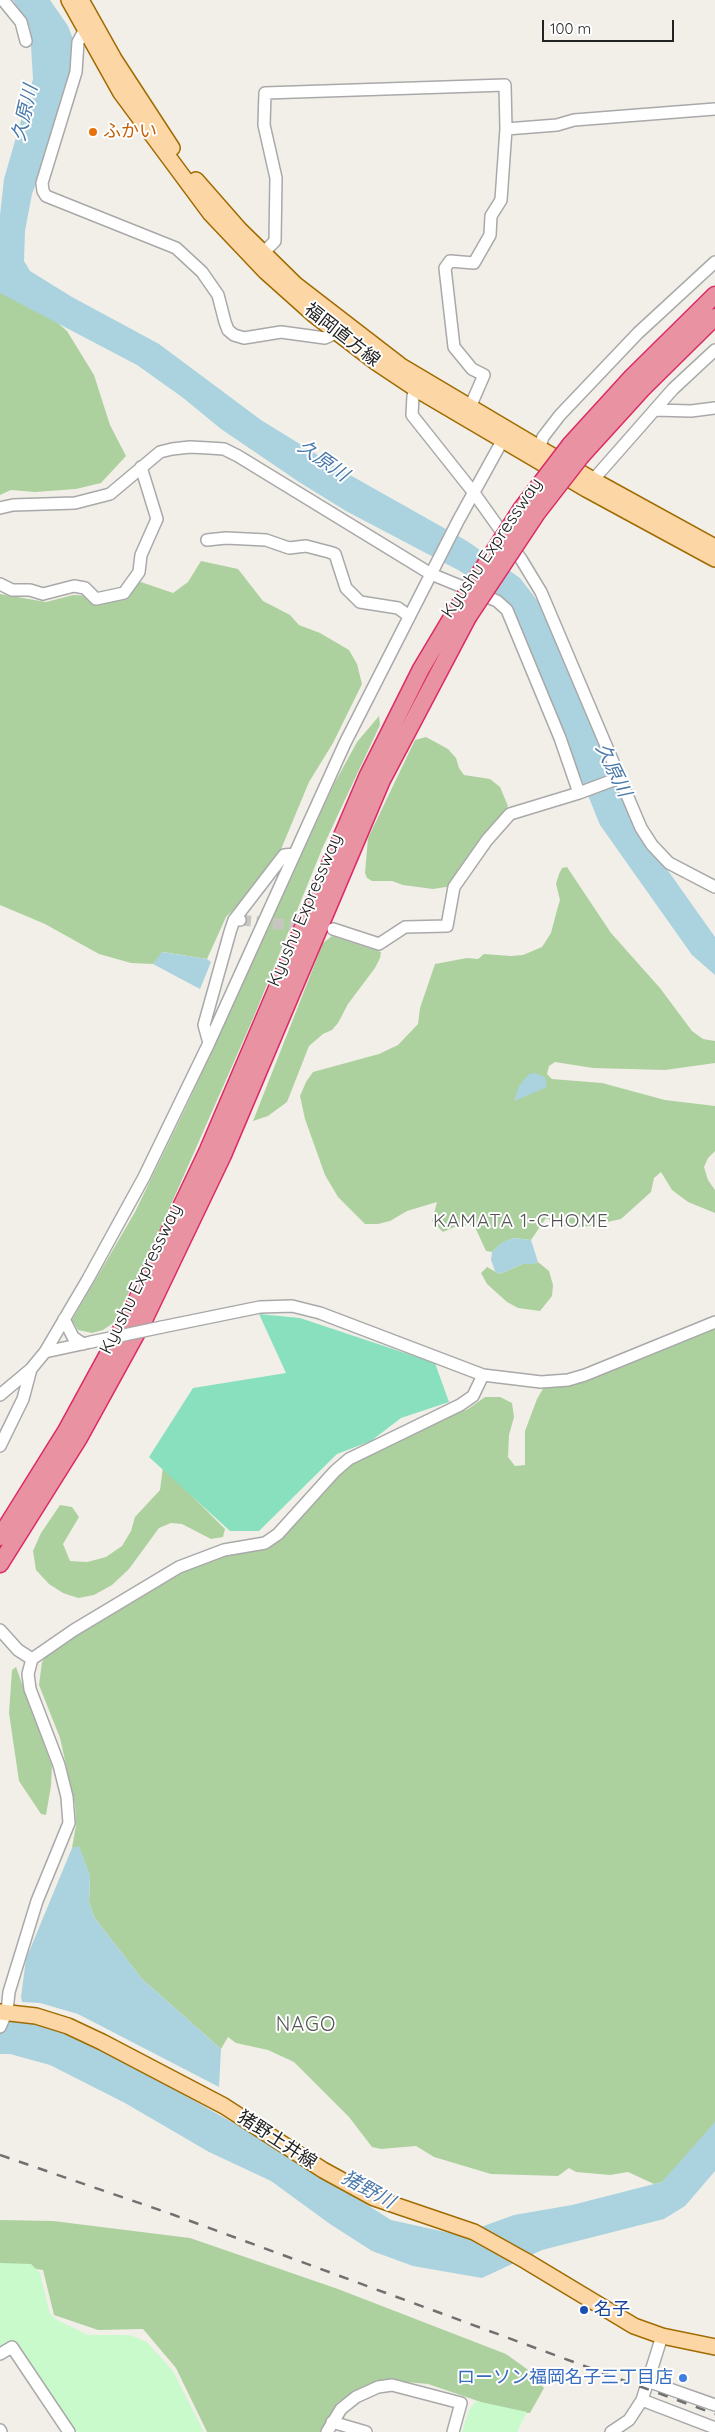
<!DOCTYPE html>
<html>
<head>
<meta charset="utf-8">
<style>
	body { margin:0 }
	#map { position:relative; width:715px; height:2432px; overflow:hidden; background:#f2efe9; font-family:Quicksand,sans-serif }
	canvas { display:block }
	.scale { position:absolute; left:542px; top:20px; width:132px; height:22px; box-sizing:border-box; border:2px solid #222; border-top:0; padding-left:6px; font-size:15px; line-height:18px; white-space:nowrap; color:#222; -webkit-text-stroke:4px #fff; paint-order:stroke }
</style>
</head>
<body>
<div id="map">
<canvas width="715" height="2432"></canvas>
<div class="scale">100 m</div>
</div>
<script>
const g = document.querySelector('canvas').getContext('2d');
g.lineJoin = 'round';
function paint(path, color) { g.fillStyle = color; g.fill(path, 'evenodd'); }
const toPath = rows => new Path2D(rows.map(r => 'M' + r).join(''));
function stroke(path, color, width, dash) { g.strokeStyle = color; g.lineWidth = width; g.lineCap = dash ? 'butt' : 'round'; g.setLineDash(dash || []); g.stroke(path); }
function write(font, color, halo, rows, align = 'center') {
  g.font = font + ' Quicksand,"Noto Sans JP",sans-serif'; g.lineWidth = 4; g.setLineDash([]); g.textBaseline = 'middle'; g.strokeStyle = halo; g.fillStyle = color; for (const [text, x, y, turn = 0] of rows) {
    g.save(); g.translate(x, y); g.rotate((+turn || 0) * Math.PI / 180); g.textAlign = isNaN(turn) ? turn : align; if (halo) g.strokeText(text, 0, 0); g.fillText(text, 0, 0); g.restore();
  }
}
const forest = toPath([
	[0,273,67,331,94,375,110,425,126,456,101,483,76,489,35,492,11,490,0,495],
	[201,561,238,569,263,601,290,615,299,625,320,633,349,650,357,664,362,684,333,743,309,782,272,871,226,917,207,959,163,952,153,964,131,963,99,954,45,924,0,905,0,594,46,602,73,595,100,596,119,592,141,582,173,593,188,582],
	[379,716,380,725,322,849,255,1014,151,1250,113,1323,103,1330,92,1333,78,1330,72,1320,135,1212,187,1105,334,784,357,742],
	[426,737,448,749,456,758,459,768,464,775,490,779,500,787,508,806,452,886,433,889,403,885,392,881,372,881,367,878,365,873,368,838,415,740],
	[567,867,611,933,660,988,692,1031,703,1039,715,1041,715,1063,665,1070,593,1068,555,1062,549,1066,547,1074,552,1079,602,1083,665,1100,715,1106,715,1151,708,1158,704,1167,708,1180,715,1190,715,1213,688,1202,672,1190,661,1172,654,1178,651,1192,621,1219,584,1227,564,1226,546,1218,531,1240,514,1238,502,1243,492,1252,486,1251,474,1225,459,1225,443,1232,432,1221,437,1202,407,1211,390,1221,378,1224,365,1224,338,1197,325,1175,305,1119,300,1096,306,1082,313,1072,379,1054,398,1045,418,1024,420,1008,435,964,467,958,478,959,484,954,511,956,523,955,542,947,551,933,557,910,560,900,556,884,559,874,562,868],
	[332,936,381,952,380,958,375,968,348,1004,338,1023,332,1030,323,1034,309,1046,287,1102,268,1116,253,1121,323,943],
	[538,1262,549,1271,553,1285,552,1296,540,1311,518,1308,507,1302,487,1284,481,1273,487,1267,500,1274,522,1264,533,1264],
	[715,1328,715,2122,692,2153,662,2182,654,2184,628,2172,610,2175,576,2172,569,2168,558,2176,491,2174,434,2157,416,2146,381,2149,372,2147,349,2117,294,2062,268,2050,236,2043,228,2037,221,2049,142,1979,94,1917,89,1902,90,1876,79,1847,72,1848,76,1825,75,1805,60,1738,39,1685,42,1662,48,1653,192,1567,237,1552,254,1550,340,1469,429,1425,468,1409,485,1397,500,1397,512,1403,514,1417,509,1435,508,1457,515,1466,525,1465,525,1431,537,1399,544,1387,567,1386],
	[163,1467,225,1529,223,1537,211,1539,182,1524,171,1523,159,1528,129,1569,112,1585,94,1595,78,1598,63,1593,49,1584,36,1570,33,1551,41,1533,60,1505,72,1507,79,1517,63,1544,70,1561,87,1562,106,1557,122,1546,131,1531,135,1517,160,1490],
	[16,1667,52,1766,51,1786,46,1815,41,1814,19,1781,9,1713,12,1670],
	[0,2220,53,2221,190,2238,338,2289,506,2354,527,2369,544,2388,530,2413,513,2413,428,2384,383,2380,357,2391,338,2402,321,2432,207,2432,176,2368,143,2329,98,2330,54,2315,43,2270,7,2265,0,2267]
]);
const park = toPath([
	[0,2263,31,2264,40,2273,50,2314,57,2320,88,2335,130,2335,147,2342,173,2371,204,2432,74,2432,10,2341,0,2348],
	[476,2401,527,2412,517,2432,462,2432,469,2410]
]);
const pitch = toPath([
	[259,1314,300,1318,435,1363,449,1402,401,1418,371,1441,337,1454,259,1531,230,1531,149,1457,193,1388,286,1373]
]);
const water = toPath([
	[13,0,50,0,68,26,73,39,72,63,67,82,44,162,32,194,25,231,24,261,30,271,72,297,159,344,261,420,350,475,467,541,520,578,540,604,630,817,715,937,715,975,692,955,600,825,512,607,500,596,458,570,346,511,299,482,221,429,182,397,137,365,0,293,0,215,4,179,33,79,30,29],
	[162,952,207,959,211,962,200,989,153,964],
	[534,1073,545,1077,547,1087,514,1101,519,1086,529,1074],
	[514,1238,531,1240,538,1262,533,1264,522,1264,500,1274,495,1271,491,1260,492,1252,501,1243],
	[79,1846,90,1876,89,1902,94,1917,142,1979,221,2049,219,2087,78,2014,40,2003,22,2002,21,1997,26,1959,72,1848],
	[0,2020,30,2022,74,2037,142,2071,279,2149,391,2220,459,2235,514,2215,572,2205,662,2182,715,2122,715,2171,685,2206,664,2219,542,2250,482,2278,413,2266,372,2251,330,2224,271,2181,209,2152,125,2103,50,2065,10,2054,0,2054]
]);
const minorTunnel = toPath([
	[240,920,309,927]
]);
const minor = toPath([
	[3,0,21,22,26,41],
	[85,29,78,42,76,72,42,183,43,191,46,196,176,248,202,272,218,295,225,322,228,330,234,335,244,338,281,332,325,338,336,333],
	[263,253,275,241,276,178,264,125,265,93,505,85,506,129],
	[416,389,413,396,412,415,474,493,521,559,541,592,641,828,652,845,669,863,715,887],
	[655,410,691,411,715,408],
	[467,414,484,375,472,369,454,347,445,268,450,261,474,263,490,235,491,216,501,200,506,129,557,125,574,120,715,109],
	[539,448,543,437,560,415,638,333,715,262],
	[593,480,673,389,715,350],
	[0,508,13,505,75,503,110,494,160,452,172,449,190,447,209,448,224,449,238,456,431,574,497,601,507,610,560,738,579,793],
	[207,540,226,538,266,540,289,548,306,546,329,552,335,554,346,588,360,602,398,608,409,616],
	[0,584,12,590,30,590,43,594,74,586,85,588,96,599,124,593,139,572,141,555,157,519,141,467],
	[234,920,284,855,295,854],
	[333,929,379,944,405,927,447,926,454,887,487,840,510,814,579,793,619,778],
	[209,1043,204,1025,230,932,234,920,240,920],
	[64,1319,73,1337,83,1344],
	[162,1327,260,1307,292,1306,320,1313,483,1375,541,1382,568,1380,585,1375,715,1322],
	[45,1352,91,1342],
	[0,1395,31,1369,45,1352,88,1279,144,1177,209,1043,345,743,458,521,506,434],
	[0,1446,23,1399,31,1369],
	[0,1630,18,1650,32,1659],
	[0,2027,7,2011,9,1992,37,1901,69,1823,67,1797,59,1765,30,1689,28,1674,32,1659,74,1630,179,1567,224,1550,265,1543,278,1534,335,1471,349,1459,460,1405,473,1396,483,1375],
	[0,2354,12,2347,69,2432],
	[647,2381,715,2405],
	[642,2400,715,2428],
	[332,2422,366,2432],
	[0,2430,1,2432],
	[327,2432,341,2409,356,2397,378,2387,392,2385,461,2403,453,2432],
	[611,2432,629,2420,642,2400,662,2336]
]);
const major = toPath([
	[69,0,121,93,210,213,266,272,313,314,377,363,416,389,586,489,715,559],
	[81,0,114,59,172,148],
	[196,180,239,229,296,285,401,366,593,480,715,547],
	[0,2012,36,2016,68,2026,102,2042,224,2106,323,2170,374,2198,474,2232,526,2261,634,2326,662,2336,715,2347]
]);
const highway = toPath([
	[570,445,632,377,715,295],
	[582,455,642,389,715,317],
	[0,1537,66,1431,132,1310,208,1150,368,775,421,669,455,612],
	[0,1564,79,1438,145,1318,223,1155,382,780,468,617]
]);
const rail = toPath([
	[0,2155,174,2215,715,2414]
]);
const minorBridge = toPath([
	[91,1342,162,1327]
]);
const highwayBridge = toPath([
	[455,612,522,508,570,445],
	[468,617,537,513,582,455]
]);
const markers = [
	[93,132,5,"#e8710a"],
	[584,2310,5,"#1a4fb4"],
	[683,2378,5,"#3f7fe0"]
];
const foodNames = [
	["ふかい",103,132]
];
const streetNames = [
	["福岡直方線",342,335,38],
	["Kyushu Expressway",492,548,-56],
	["Kyushu Expressway",305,910,-67],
	["Kyushu Expressway",141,1279,-64],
	["猪野土井線",277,2140,33]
];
const transitNames = [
	["名子",594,2310]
];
const shopNames = [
	["ローソン福岡名子三丁目店",673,2378]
];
const waterNames = [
	["久原川",25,113,-77],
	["久原川",323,461,35],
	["久原川",613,770,64],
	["猪野川",368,2190,29]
];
const neighbourhoodNames = [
	["KAMATA 1-CHOME",521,1221]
];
const quarterNames = [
	["NAGO",306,2025]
];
paint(forest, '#add19e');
paint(park, '#c8facc');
paint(pitch, '#88e0be');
paint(water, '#aad3df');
stroke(minorTunnel, '#c8c6c1', 11, [11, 5.5]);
stroke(minor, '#a9a9a9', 14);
stroke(major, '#a06b00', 18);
stroke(highway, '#dc2a67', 19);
stroke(minor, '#fff', 11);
stroke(major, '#fcd6a4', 15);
stroke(highway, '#e892a2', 16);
stroke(rail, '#707070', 2.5, [10, 10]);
stroke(minorBridge, '#a9a9a9', 14, []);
stroke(highwayBridge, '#dc2a67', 19, []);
stroke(minorBridge, '#fff', 11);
stroke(highwayBridge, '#e892a2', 16);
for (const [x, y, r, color] of markers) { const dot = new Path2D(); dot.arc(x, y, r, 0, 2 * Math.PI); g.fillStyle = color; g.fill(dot); stroke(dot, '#fff', 2); }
write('18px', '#c56008', '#fff', foodNames, 'left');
write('18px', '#222', '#fff', streetNames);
write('18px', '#164399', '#fff', transitNames, 'left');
write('18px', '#366cbe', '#fff', shopNames, 'right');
write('italic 19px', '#4a7aab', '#fff', waterNames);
g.letterSpacing = '1px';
write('19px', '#555', '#fff', neighbourhoodNames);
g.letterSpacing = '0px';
g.letterSpacing = '1px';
write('20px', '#555', '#fff', quarterNames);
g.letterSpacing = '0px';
</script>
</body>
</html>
